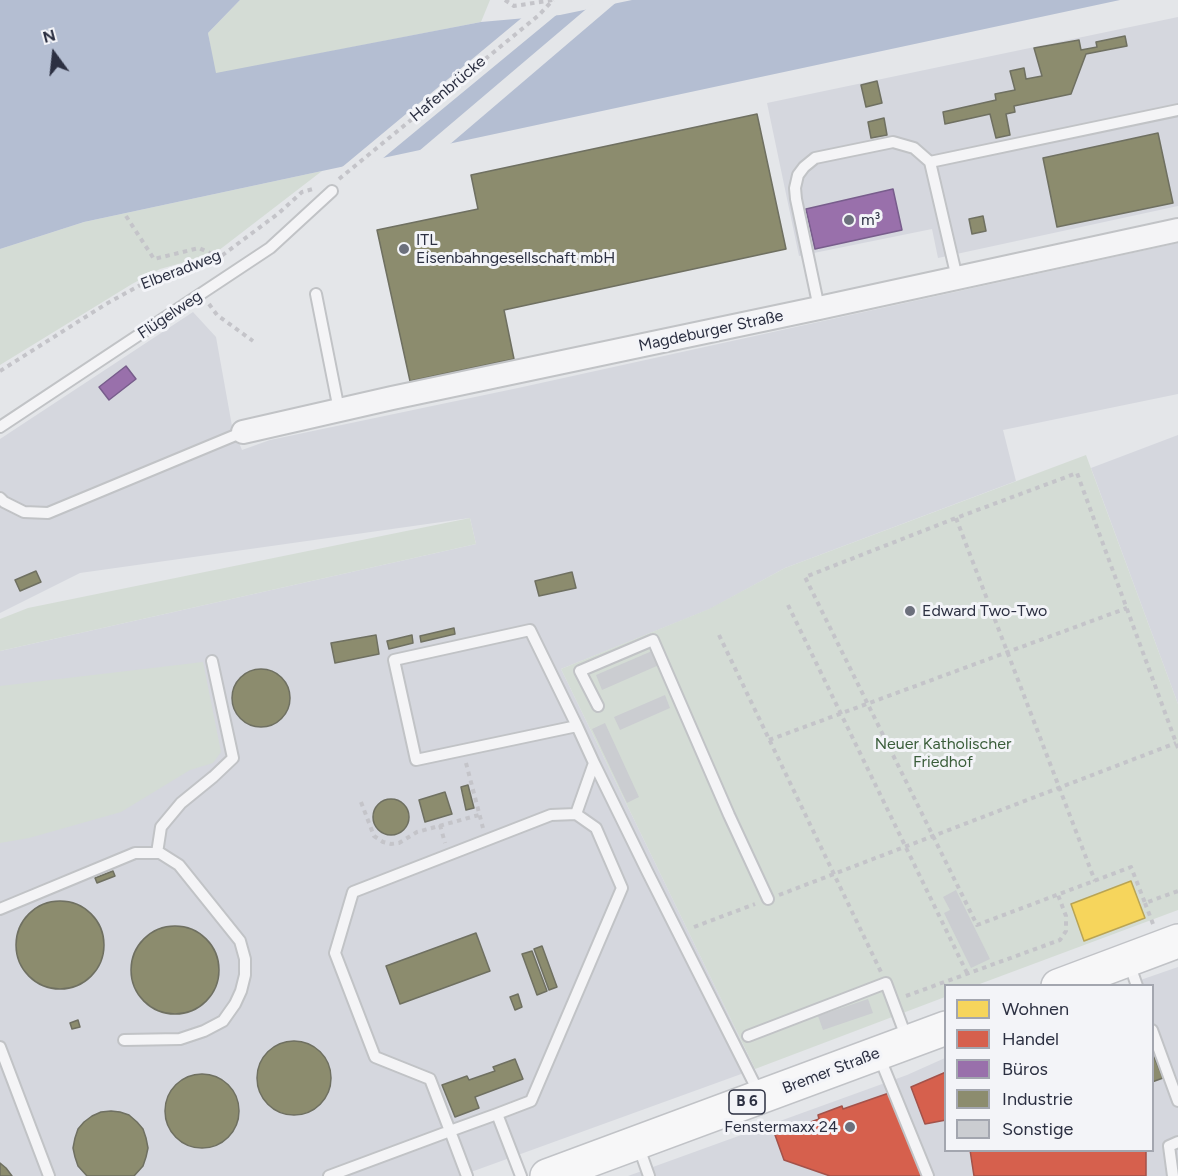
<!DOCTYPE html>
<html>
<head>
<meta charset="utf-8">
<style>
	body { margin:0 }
	#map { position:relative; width:1178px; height:1176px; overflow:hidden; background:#e4e6e9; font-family:Figtree,sans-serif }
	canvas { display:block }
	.legend { position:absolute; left:944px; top:984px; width:210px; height:168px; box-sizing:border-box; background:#f3f4f8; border:2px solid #a3a6af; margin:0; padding:8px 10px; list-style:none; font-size:18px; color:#2c3042 }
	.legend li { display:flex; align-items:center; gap:12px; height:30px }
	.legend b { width:30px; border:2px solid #a3a6af }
	.north { position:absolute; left:24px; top:24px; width:60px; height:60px; -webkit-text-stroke:4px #f3f4f8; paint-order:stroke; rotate:345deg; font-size:16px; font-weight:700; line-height:24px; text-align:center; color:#2c3042 }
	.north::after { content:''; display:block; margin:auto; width:21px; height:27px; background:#2c3042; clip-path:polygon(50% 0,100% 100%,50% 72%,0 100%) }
</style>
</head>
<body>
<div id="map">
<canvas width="1178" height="1176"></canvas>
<ul class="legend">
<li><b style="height:16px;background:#f6d55c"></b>Wohnen</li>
<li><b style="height:16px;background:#d6604d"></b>Handel</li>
<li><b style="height:16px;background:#9970ab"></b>Büros</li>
<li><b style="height:16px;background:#8c8c6e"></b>Industrie</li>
<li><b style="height:16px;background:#cbcdd1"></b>Sonstige</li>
</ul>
<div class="north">N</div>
</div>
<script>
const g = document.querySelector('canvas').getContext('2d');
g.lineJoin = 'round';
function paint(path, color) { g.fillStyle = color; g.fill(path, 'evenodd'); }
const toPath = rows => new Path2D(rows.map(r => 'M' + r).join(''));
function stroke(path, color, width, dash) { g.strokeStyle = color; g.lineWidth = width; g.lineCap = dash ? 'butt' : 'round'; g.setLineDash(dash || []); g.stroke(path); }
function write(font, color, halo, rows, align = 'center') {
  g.font = font + ' Figtree,sans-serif'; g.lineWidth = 6; g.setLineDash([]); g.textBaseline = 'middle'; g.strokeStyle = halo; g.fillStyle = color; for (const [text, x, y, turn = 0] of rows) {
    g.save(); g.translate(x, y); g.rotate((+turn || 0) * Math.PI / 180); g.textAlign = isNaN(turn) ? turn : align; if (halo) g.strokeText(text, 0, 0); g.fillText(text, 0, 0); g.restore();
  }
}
const built = toPath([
	[1178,17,1178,206,938,258,932,229,799,256,767,103],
	[1178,243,1178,394,1003,430,1016,481,785,568,710,609,561,669,755,1069,460,1176,0,1176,0,651,476,544,470,518,80,573,0,613,0,439,193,312,216,337,232,426,242,450,270,440,518,388],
	[1178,435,1178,704,1091,468],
	[1178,967,1178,1176,628,1176,907,1075,945,1058,946,1150,1152,1150,1152,986,1126,985]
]);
const green = toPath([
	[240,0,490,0,481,22,215,74,208,33],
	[322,171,214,254,160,269,132,284,0,365,0,249,84,222],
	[1086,455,1178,704,1178,910,977,985,946,986,945,997,755,1069,561,669,709,609,785,568],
	[470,518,476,544,0,651,0,619,28,608],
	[203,662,221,752,213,763,190,770,121,812,29,838,0,843,0,686]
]);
const water = toPath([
	[0,0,240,0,208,33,216,73,481,22,560,15,632,0,1120,0,84,222,0,249]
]);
const pier = toPath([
	[619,0,449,145,419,151,591,5],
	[560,12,382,159,341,168,524,16]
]);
const homes = toPath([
	[1131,881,1145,918,1084,941,1071,904,1131,881]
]);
const shops = toPath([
	[946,1072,946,1120,925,1124,911,1087,946,1072],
	[889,1093,922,1176,830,1176,784,1160,775,1135,819,1119,818,1115,842,1106,843,1109,889,1093],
	[970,1150,1146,1150,1146,1176,974,1176,970,1150]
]);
const offices = toPath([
	[893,189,902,230,815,249,806,209,893,189],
	[126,366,136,379,109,400,99,387,126,366]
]);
const industry = toPath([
	[1125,36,1127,46,1086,54,1071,94,1014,106,1015,112,1006,114,1010,135,996,138,990,114,945,124,943,112,996,100,995,94,1015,90,1010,71,1024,68,1026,79,1042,76,1034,48,1079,40,1081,50,1097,47,1096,42,1125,36],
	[877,81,882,103,866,107,861,85,877,81],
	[757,114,786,249,504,310,514,359,410,381,377,230,478,209,471,175,757,114],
	[884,118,887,135,871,138,868,122,884,118],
	[1158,133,1173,203,1057,227,1043,158,1158,133],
	[983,216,986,231,972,234,969,219,983,216],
	[36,571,41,582,20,591,15,580,36,571],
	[572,572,576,588,539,596,535,581,572,572],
	[454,628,455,634,421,642,420,636,454,628],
	[376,635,379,654,335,663,331,643,376,635],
	[412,635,413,643,389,649,387,641,412,635],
	'232 698a29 29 0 1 1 58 0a29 29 0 1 1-58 0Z',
	[468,785,474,808,466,810,461,787,468,785],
	[445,792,452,814,425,822,419,800,445,792],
	'373 817a18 18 0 1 1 36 0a18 18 0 1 1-36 0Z',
	[113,871,115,876,97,883,95,878,113,871],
	'16 945a44 44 0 1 1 88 0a44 44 0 1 1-88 0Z',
	'131 970a44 44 0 1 1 88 0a44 44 0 1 1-88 0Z',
	[476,933,490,971,400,1004,386,966,476,933],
	[542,946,557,987,549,990,534,949,542,946],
	[532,951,547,991,537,995,522,954,532,951],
	[518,994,522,1007,515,1010,510,997,518,994],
	[78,1020,80,1027,72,1029,70,1023,78,1020],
	'257 1078a37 37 0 1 1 74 0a37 37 0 1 1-74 0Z',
	[1152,1052,1163,1078,1152,1082,1152,1052],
	[515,1059,523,1079,475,1097,479,1108,455,1117,442,1085,467,1076,469,1080,495,1071,493,1067,515,1059],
	'165 1111a37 37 0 1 1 74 0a37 37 0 1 1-74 0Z',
	[111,1111,120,1112,129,1115,137,1122,143,1129,146,1138,148,1148,146,1157,143,1166,134,1176,87,1176,78,1166,75,1157,73,1148,75,1138,78,1129,84,1122,92,1116,101,1112,111,1111],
	[0,1163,6,1168,12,1176,0,1176,0,1163]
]);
const building = toPath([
	[652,651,659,665,602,690,596,675],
	[665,695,670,708,620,730,614,717],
	[605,723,639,797,627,803,592,729],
	[956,890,990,959,971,968,944,913,950,910,943,897],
	[868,999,873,1013,823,1030,818,1016]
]);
const path = toPath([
	[505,0,514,6,553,0],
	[339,179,539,15,553,0],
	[126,216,154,259,199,248,219,257],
	[209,304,217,315,253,341],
	[0,371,106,304,155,277,196,263,220,257,279,213,302,192,313,189],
	[956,518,1095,881],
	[788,605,967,973],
	[719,635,881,972],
	[769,740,1127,608],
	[1178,748,1077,473,956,518,805,577,977,925,1131,867,1145,903,1178,891],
	[466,763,483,828],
	[361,802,374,836,383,842,391,844,399,843,417,832,479,815],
	[440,825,445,843],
	[779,895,1176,743],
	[1145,903,1153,924],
	[694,927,755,904],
	[906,996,1060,940,1066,931,1066,916,1058,895]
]);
const lane = toPath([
	[930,162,1178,110],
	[316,294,339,410],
	[819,308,796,199,795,188,798,175,804,167,815,158,893,142,914,148,930,162,957,278],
	[0,427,270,248,332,191],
	[0,498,4,502,24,512,48,513,243,432],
	[598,706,580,671,653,640,729,815,768,899],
	[594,763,647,871,759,1093],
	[576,814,594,763,577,726,530,630,394,660,416,760,577,726],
	[157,853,161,827,181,803,213,777,233,758,212,661],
	[0,909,135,853,160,853,179,865,240,941,245,959,245,975,241,991,235,1004,223,1021,204,1031,180,1039,124,1040],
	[1129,963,1137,986],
	[1152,1030,1178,1101],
	[748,1036,886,983,907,1039],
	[0,1047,49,1176],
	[879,1056,928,1176],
	[497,1114,521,1176],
	[638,1145,649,1176],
	[329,1176,450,1131,497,1114,531,1101,622,888,596,828,576,814,551,815,353,892,335,953,375,1057,430,1079,450,1131,467,1176],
	[1173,1176,1169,1146,1178,1142]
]);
const street = toPath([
	[243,432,392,398,819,308,1178,230]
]);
const primary = toPath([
	[1058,986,1178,941],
	[547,1176,946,1028]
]);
const markers = [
	[849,220,6,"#6c707c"],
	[404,249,6,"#6c707c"],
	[910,611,6,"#6c707c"],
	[850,1127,6,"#6c707c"]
];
const shields = [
	[747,1102,36]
];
const shieldNames = [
	["B 6",747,1102]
];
const streetNames = [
	["Hafenbrücke",448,89,-40],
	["Elberadweg",181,270,-21],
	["Flügelweg",170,315,-34],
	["Magdeburger Straße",711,331,-12],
	["Bremer Straße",831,1071,-21]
];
const poiNames = [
	["m³",861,220],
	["ITL",416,240],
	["Eisenbahngesellschaft mbH",416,258],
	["Edward Two-Two",922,611],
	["Fenstermaxx 24",838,1127,"right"]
];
const parkNames = [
	["Neuer Katholischer",943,744],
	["Friedhof",943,762]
];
paint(built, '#d5d7de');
paint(green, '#d4dcd5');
paint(water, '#b4bed2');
paint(pier, '#e4e6e9');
paint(homes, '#f6d55c');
stroke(homes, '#b9a454', 1.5);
paint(shops, '#d6604d');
stroke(shops, '#a3524a', 1.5);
paint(offices, '#9970ab');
stroke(offices, '#785d8c', 1.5);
paint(industry, '#8c8c6e');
stroke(industry, '#6f7061', 1.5);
paint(building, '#cbcdd1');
stroke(lane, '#c1c3c6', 14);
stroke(street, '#c1c3c6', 26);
stroke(primary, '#c1c3c7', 36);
stroke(path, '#c4c4c9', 4, [4.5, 4.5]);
stroke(lane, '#f4f4f6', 10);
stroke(street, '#f4f4f6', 22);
stroke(primary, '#f7f7f8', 33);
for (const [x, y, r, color] of markers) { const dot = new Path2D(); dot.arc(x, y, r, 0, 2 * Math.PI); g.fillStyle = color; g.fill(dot); stroke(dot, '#f3f4f8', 2); }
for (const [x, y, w] of shields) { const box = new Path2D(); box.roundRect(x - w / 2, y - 12, w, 24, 4.5); g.fillStyle = '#f3f4f8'; g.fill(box); stroke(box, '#2c3042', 1.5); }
write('bold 15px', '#2c3042', null, shieldNames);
write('16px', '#2c3042', '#f3f4f8', streetNames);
write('16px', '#2c3042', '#f3f4f8', poiNames, 'left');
write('16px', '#3a5d3a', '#f3f4f8', parkNames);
</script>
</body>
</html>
